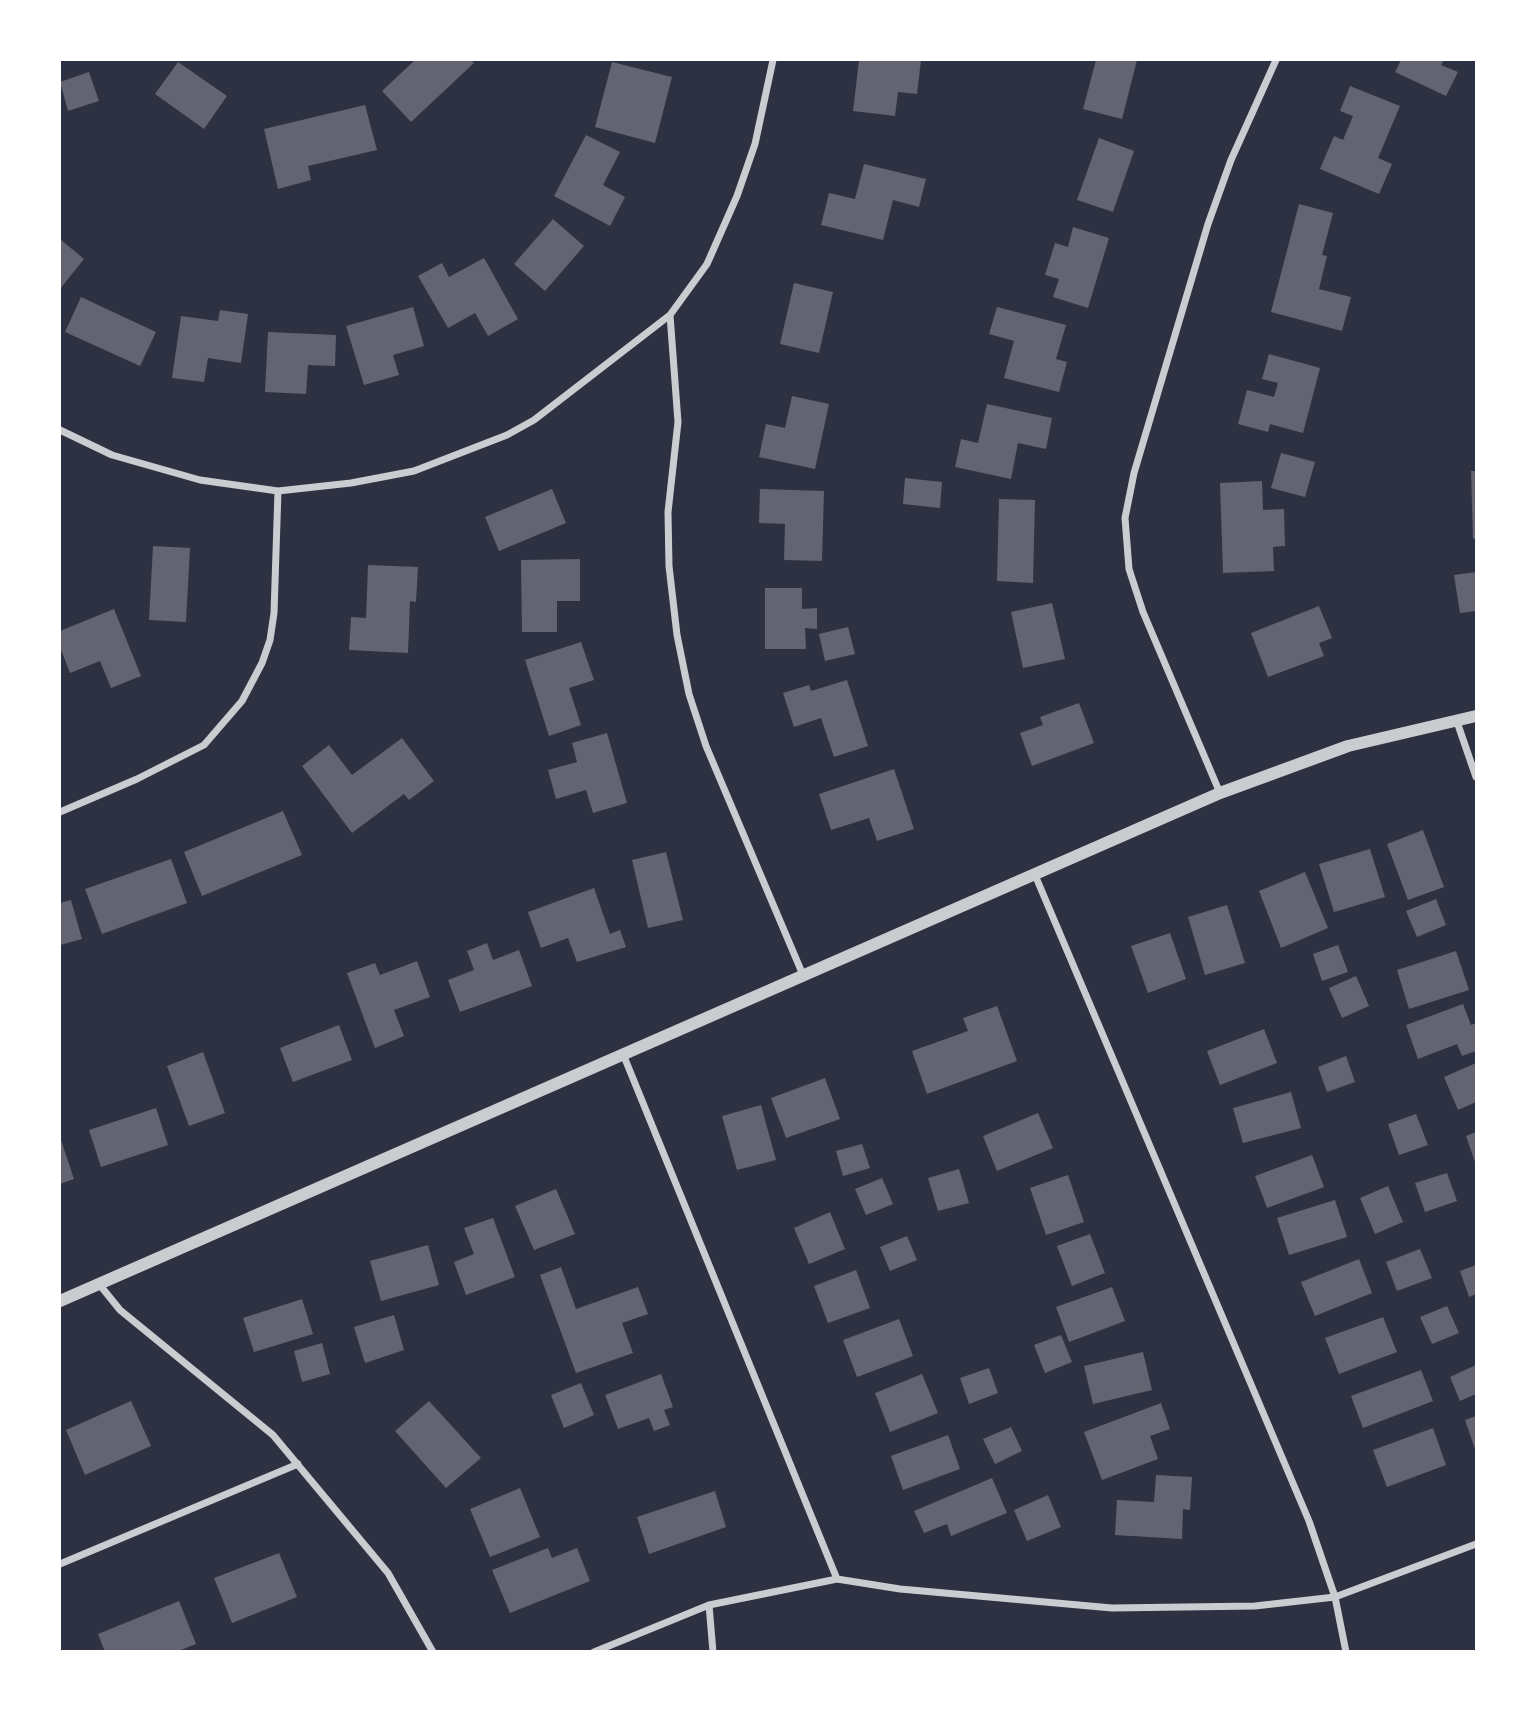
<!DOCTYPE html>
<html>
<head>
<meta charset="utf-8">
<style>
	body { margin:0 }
	#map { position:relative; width:1536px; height:1711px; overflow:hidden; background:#2d3142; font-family:Inter,sans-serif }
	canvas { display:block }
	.frame { position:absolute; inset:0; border:61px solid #fff; pointer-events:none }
</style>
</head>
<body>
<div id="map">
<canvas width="1536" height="1711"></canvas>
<div class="frame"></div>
</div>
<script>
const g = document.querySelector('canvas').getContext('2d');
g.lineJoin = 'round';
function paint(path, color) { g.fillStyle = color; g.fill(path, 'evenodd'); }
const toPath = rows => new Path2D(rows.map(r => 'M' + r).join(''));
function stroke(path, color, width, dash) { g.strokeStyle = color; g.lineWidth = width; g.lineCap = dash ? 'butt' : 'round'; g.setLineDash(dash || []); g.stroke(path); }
const building = toPath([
	[415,60,471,60,474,63,411,122,382,91],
	[859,60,921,60,917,94,898,92,895,116,853,111],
	[1096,60,1137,60,1122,119,1083,109],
	[1401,60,1444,60,1441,65,1458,72,1446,96,1395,72],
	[178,62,227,96,204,129,155,94],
	[612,62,672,77,655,143,595,127],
	[89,72,99,101,68,111,60,82],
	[1350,86,1400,106,1378,158,1392,164,1379,194,1320,169,1334,136,1343,140,1353,116,1340,111],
	[365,105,377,150,308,166,311,180,278,189,264,129],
	[586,135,620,152,603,185,625,197,610,226,554,196],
	[1099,138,1134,151,1113,212,1077,200],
	[864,164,926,179,919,207,893,200,883,240,821,225,829,193,855,199],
	[1299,204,1333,213,1322,255,1327,256,1319,289,1351,297,1342,331,1271,312],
	[553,219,584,246,545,291,514,264],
	[1073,227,1109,238,1088,308,1053,297,1059,279,1045,275,1055,243,1068,247],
	[60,239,84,259,60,289],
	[484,258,518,319,488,336,475,313,448,328,418,276,442,263,449,277],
	[794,283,833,292,819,353,780,344],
	[81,297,156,332,140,366,65,332],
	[413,307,424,346,393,355,399,375,364,385,346,326],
	[997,307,1066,325,1056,359,1067,362,1059,392,1004,378,1014,341,989,334],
	[220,310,248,314,241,363,208,358,204,382,172,378,181,316,218,321],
	[268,332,336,335,335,366,308,365,306,394,265,392],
	[1269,354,1320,368,1303,433,1270,424,1268,432,1238,424,1247,390,1274,397,1278,383,1262,379],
	[792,396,829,404,815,469,759,457,766,424,785,428],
	[987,404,1052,418,1046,449,1018,443,1011,479,955,467,961,439,978,443],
	[1281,453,1315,462,1305,497,1271,488],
	[1471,471,1476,471,1476,538,1473,539],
	[905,478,942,482,940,508,903,504],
	[1262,481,1263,510,1284,509,1285,546,1273,547,1274,571,1223,573,1220,483],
	[552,489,566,523,499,551,485,517],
	[760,489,824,491,822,561,784,560,785,524,759,523],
	[999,499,1035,500,1033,583,997,581],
	[153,546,190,548,186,622,149,620],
	[580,559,580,601,557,601,557,632,522,632,521,560],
	[368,565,418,567,416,602,410,601,408,653,349,650,351,617,366,618],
	[1476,572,1476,611,1460,613,1454,575],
	[765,588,802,588,802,609,817,608,817,629,805,628,806,649,765,649],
	[1052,603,1065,659,1023,668,1011,612],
	[1319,606,1332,638,1319,643,1324,656,1268,677,1251,633],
	[114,609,141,676,111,688,100,661,70,673,60,647,60,631],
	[848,627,855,654,825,661,819,634],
	[581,642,594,680,569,688,581,725,549,736,525,660],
	[847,680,868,746,834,757,821,718,794,727,783,693,809,685,811,691],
	[1079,703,1094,743,1032,766,1020,733,1043,725,1040,717],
	[607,733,627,803,593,813,586,790,556,799,548,770,577,762,572,743],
	[402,738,434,781,409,800,404,794,352,833,302,766,329,745,352,775],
	[894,769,914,829,877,841,869,818,831,830,819,794],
	[283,811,302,855,202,896,184,852],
	[1423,830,1444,887,1408,900,1387,844],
	[1370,849,1385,897,1334,912,1319,864],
	[666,852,683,920,648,928,632,860],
	[171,859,187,903,102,934,85,889],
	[1305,872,1328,928,1281,948,1259,891],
	[594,888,610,934,620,930,626,947,577,962,568,938,541,948,528,912],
	[1436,899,1446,925,1417,937,1406,911],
	[71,900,82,939,60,945,60,903],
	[1227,905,1245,963,1205,975,1188,917],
	[1170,933,1186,979,1148,993,1131,946],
	[487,943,493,960,519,950,532,986,460,1012,448,980,474,970,467,951],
	[1338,945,1348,972,1322,981,1313,954],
	[1456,951,1469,990,1409,1009,1397,970],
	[417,961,430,997,394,1010,404,1036,375,1048,347,973,375,963,380,975],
	[1356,976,1369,1006,1342,1018,1329,988],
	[1463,1004,1471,1025,1476,1023,1476,1051,1462,1056,1457,1044,1418,1059,1406,1025],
	[997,1006,1017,1061,927,1094,912,1051,968,1031,963,1018],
	[339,1025,352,1060,293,1082,280,1048],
	[1264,1029,1277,1063,1220,1085,1207,1051],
	[203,1052,225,1113,189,1126,167,1066],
	[1346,1056,1355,1082,1327,1092,1318,1067],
	[1476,1063,1476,1102,1458,1110,1444,1077],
	[825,1078,840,1119,786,1138,771,1098],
	[1291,1092,1301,1128,1243,1143,1233,1108],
	[761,1105,776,1160,737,1170,722,1116],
	[156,1108,168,1145,101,1167,89,1130],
	[1038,1113,1053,1148,997,1171,983,1136],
	[1416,1114,1428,1145,1399,1155,1388,1124],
	[1476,1132,1476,1165,1466,1136],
	[60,1137,74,1179,60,1184],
	[862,1144,870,1168,843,1176,836,1151],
	[1312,1155,1324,1187,1267,1208,1255,1176],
	[959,1169,969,1203,938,1211,928,1178],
	[1447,1173,1457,1201,1425,1212,1415,1183],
	[1068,1175,1084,1222,1046,1235,1030,1188],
	[882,1178,893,1204,866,1215,855,1189],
	[1388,1186,1403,1222,1375,1234,1360,1198],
	[556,1189,575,1234,534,1250,515,1206],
	[1335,1200,1347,1237,1289,1255,1277,1218],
	[830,1212,845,1249,809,1264,794,1228],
	[493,1218,515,1277,466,1295,454,1262,474,1254,464,1228],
	[1090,1234,1105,1273,1072,1286,1057,1246],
	[907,1236,917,1260,890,1271,880,1247],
	[428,1245,439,1285,381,1301,370,1261],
	[1420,1249,1432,1278,1397,1291,1386,1262],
	[1359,1259,1372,1293,1315,1316,1301,1282],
	[1476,1265,1476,1294,1469,1297,1460,1271],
	[561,1267,576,1309,638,1287,648,1314,622,1323,633,1353,576,1373,540,1275],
	[856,1270,870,1308,828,1323,814,1286],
	[1112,1287,1125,1321,1069,1342,1056,1307],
	[302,1299,313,1334,254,1352,243,1318],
	[1447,1306,1459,1333,1432,1344,1420,1317],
	[394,1315,404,1350,365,1363,354,1327],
	[1383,1317,1397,1352,1339,1374,1325,1338],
	[899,1319,913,1356,857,1377,843,1340],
	[1061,1335,1072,1362,1045,1373,1034,1345],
	[322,1343,330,1374,302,1382,294,1351],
	[1143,1352,1152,1390,1093,1404,1084,1366],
	[1476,1365,1476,1394,1460,1401,1450,1377],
	[989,1368,998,1393,969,1404,960,1378],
	[1421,1370,1433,1401,1363,1428,1351,1396],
	[661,1374,673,1407,664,1410,670,1425,654,1431,649,1418,618,1429,605,1395],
	[922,1374,938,1413,890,1432,875,1393],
	[581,1383,594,1415,564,1428,551,1395],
	[131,1401,151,1446,85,1475,66,1430],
	[429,1401,481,1458,446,1488,395,1431],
	[1161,1403,1170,1429,1150,1436,1158,1459,1102,1480,1084,1432],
	[1476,1416,1476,1452,1465,1420],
	[1011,1427,1022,1451,995,1464,983,1439],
	[1433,1428,1446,1465,1387,1487,1373,1450],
	[948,1435,960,1469,903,1490,891,1456],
	[1156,1475,1192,1477,1190,1510,1183,1509,1182,1539,1115,1535,1117,1500,1154,1502],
	[992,1478,1007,1513,951,1536,947,1524,924,1533,914,1511],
	[520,1488,540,1537,490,1557,470,1509],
	[715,1491,726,1527,649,1554,637,1517],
	[1048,1495,1061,1527,1027,1541,1014,1510],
	[548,1548,552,1558,577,1548,590,1581,510,1613,492,1570],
	[279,1553,297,1597,232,1623,214,1578],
	[179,1601,196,1644,176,1652,105,1652,98,1634]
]);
const minor = toPath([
	[773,60,755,144,737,196,707,264,670,315,678,422,668,512,669,566,677,635,689,694,706,746,803,975],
	[60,430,112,455,200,480,278,491,351,483,414,471,507,435,534,420,670,315],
	[1456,719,1476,777],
	[1220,793,1143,612,1129,569,1125,518,1134,473,1208,224,1231,160,1276,60],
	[60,812,137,779,204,745,242,701,262,663,270,640,274,613,278,491],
	[1035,875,1309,1521,1335,1597,1346,1652],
	[623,1054,837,1579],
	[99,1284,120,1310,273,1435,388,1573,433,1652],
	[60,1564,298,1464],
	[709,1605,713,1652],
	[594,1652,709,1605,837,1579,900,1589,1112,1608,1255,1606,1335,1597,1476,1544]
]);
const tertiary = toPath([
	[60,1301,1220,793,1348,746,1476,716]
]);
paint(building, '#626471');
stroke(minor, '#caccd0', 7);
stroke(tertiary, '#caccd0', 12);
</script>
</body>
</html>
